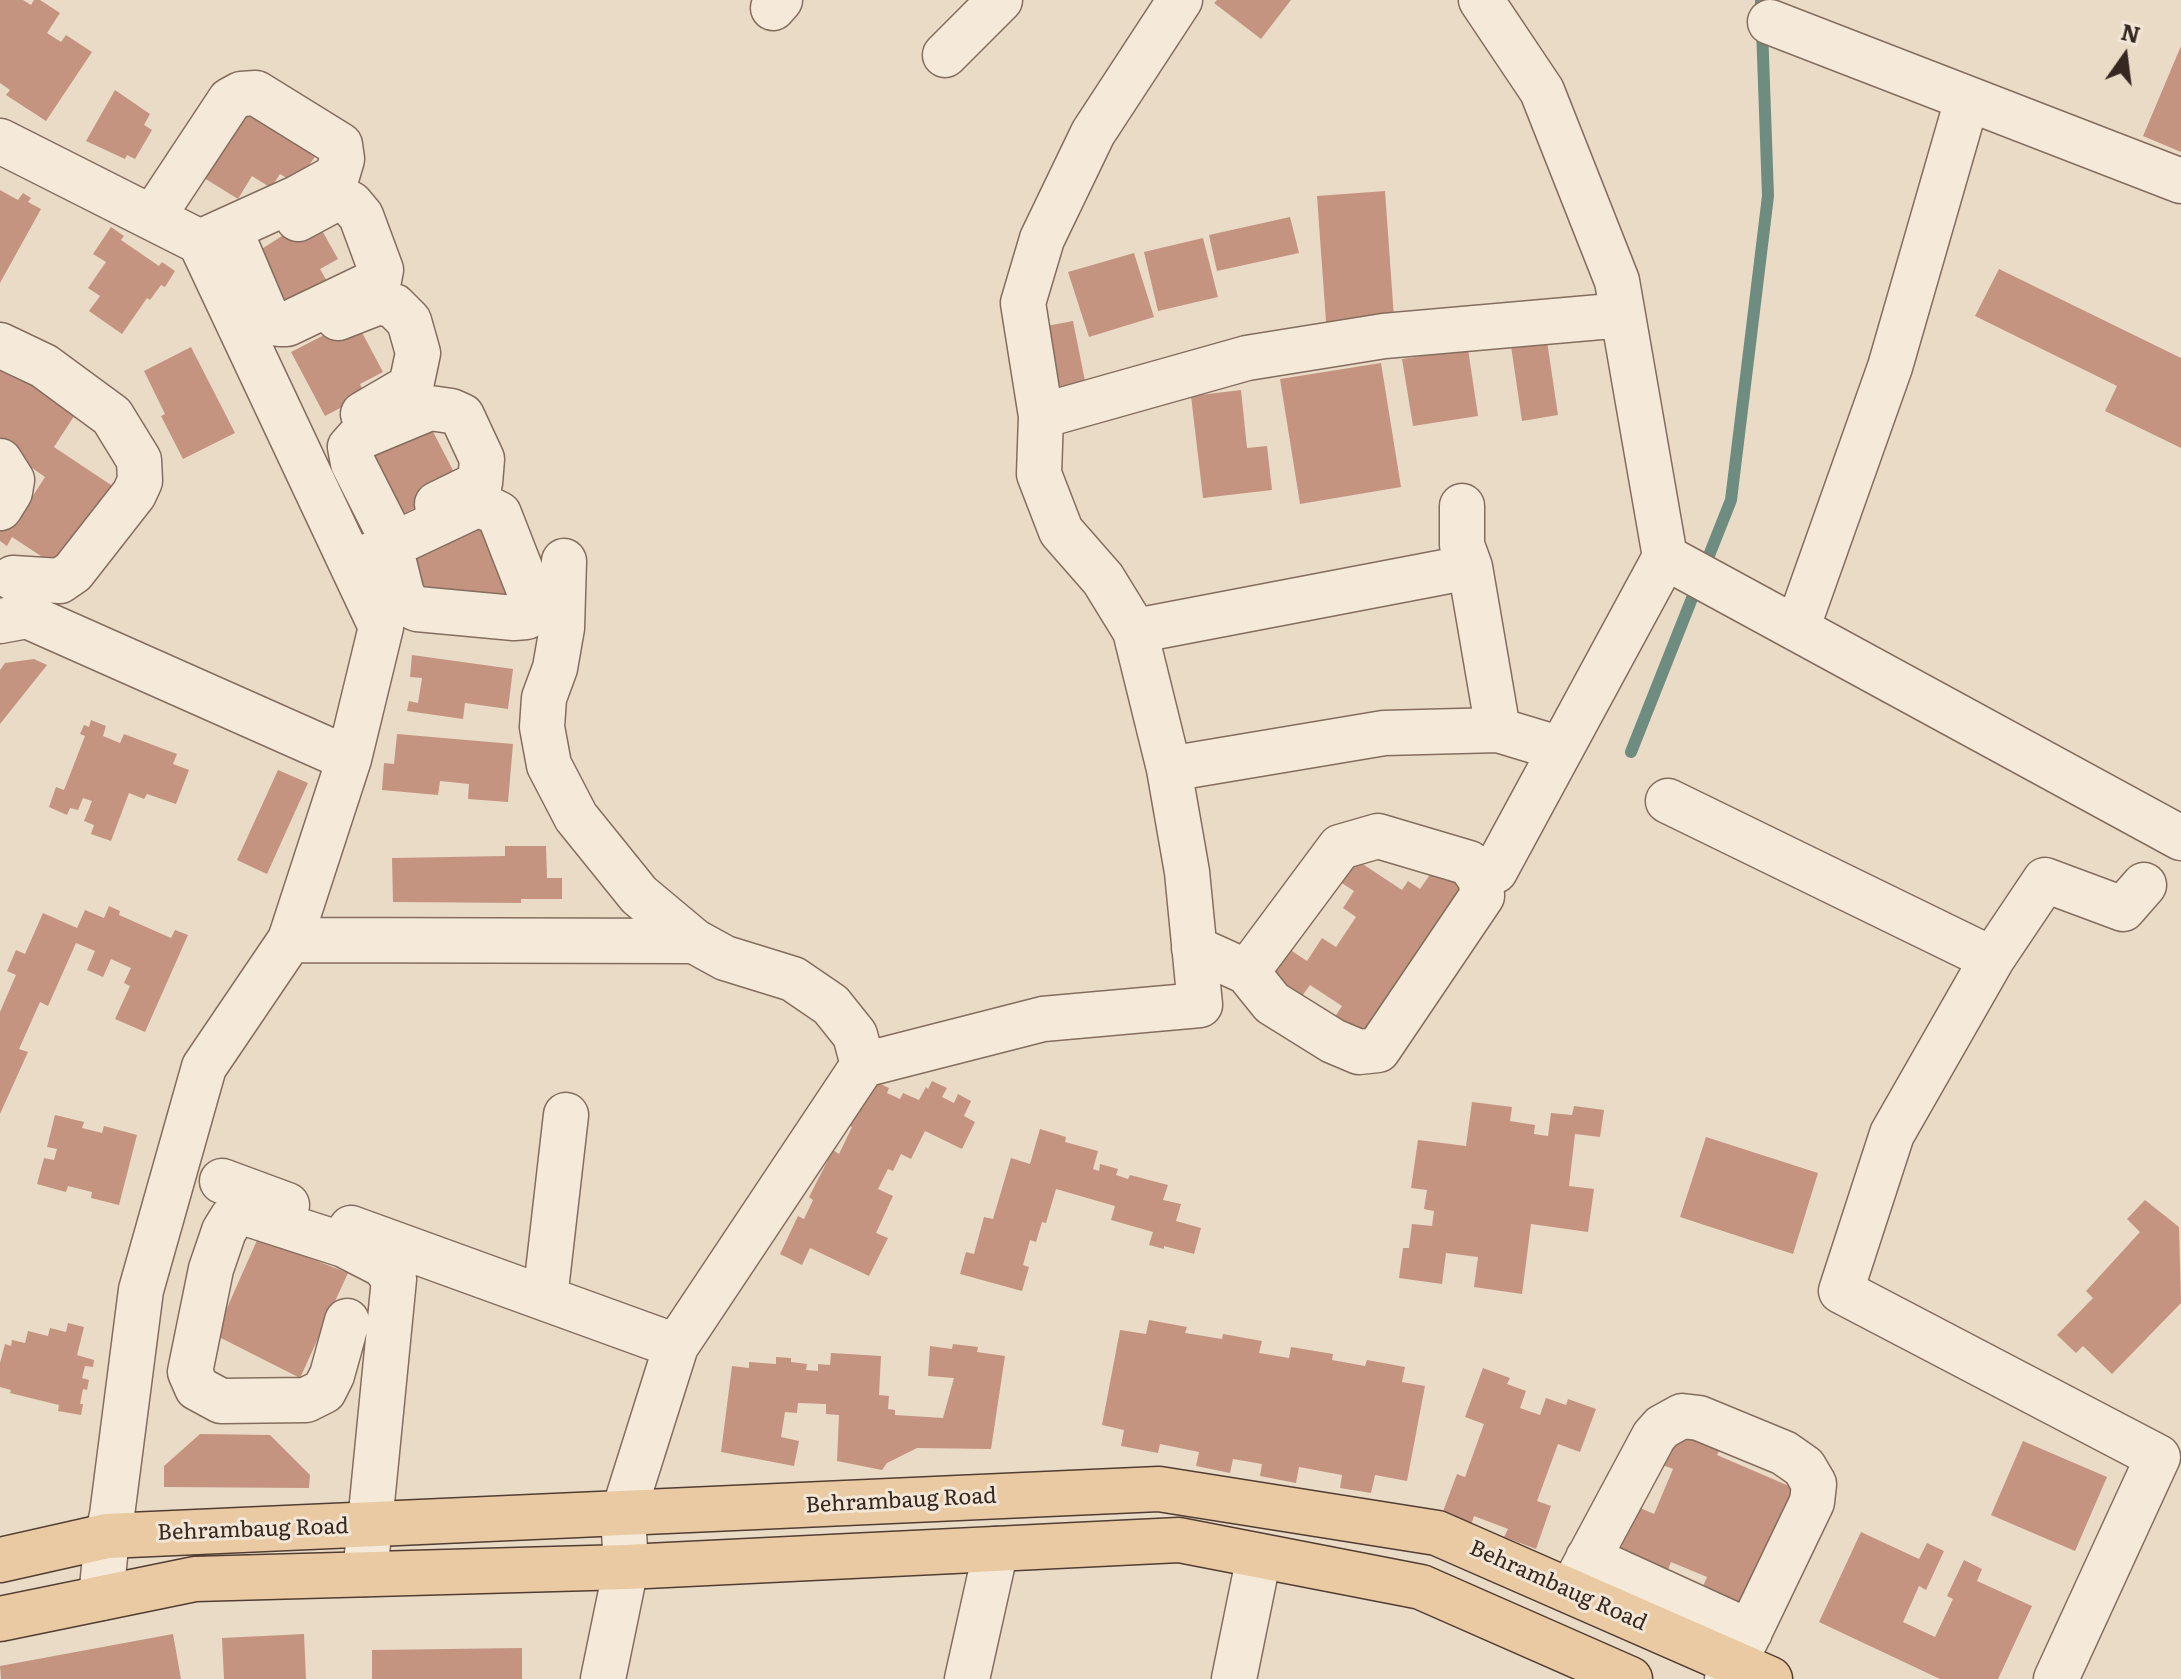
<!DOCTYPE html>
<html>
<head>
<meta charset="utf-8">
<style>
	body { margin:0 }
	#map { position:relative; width:2181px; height:1679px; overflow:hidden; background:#eadbc7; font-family:Literata,serif }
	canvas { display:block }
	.north { position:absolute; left:2085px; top:16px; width:80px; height:80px; -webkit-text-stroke:6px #f2e6d6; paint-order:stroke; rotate:14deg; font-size:22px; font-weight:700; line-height:32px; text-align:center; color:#362821 }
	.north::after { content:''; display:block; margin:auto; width:28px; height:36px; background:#362821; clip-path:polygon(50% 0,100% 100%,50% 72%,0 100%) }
</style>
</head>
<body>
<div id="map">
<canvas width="2181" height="1679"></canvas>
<div class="north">N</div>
</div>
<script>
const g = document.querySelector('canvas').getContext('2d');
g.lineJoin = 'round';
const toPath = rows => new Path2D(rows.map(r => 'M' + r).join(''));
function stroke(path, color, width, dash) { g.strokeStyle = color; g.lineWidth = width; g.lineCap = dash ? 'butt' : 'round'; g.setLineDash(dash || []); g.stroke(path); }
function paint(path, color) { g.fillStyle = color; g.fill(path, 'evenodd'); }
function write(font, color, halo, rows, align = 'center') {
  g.font = font + ' Literata,serif'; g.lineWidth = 6; g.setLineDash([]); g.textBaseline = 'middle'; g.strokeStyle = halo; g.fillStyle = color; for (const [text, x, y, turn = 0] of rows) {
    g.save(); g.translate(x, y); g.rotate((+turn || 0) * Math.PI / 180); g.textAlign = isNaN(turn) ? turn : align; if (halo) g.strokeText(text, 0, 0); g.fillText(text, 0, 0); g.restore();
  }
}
const stream = toPath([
	[1631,752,1731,500,1768,196,1761,0]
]);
const building = toPath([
	[0,0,23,0,31,5,34,0,40,0,60,13,47,33,61,42,66,35,92,52,46,121,6,95,10,90,0,83],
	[1217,0,1291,0,1261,39,1214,3],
	[2181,46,2181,152,2143,136],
	[115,90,150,114,144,125,152,130,135,159,127,155,125,159,86,141],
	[245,99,322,146,308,167,305,189,280,174,271,188,252,176,238,199,196,173],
	[0,190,18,200,23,193,31,198,28,202,41,209,0,283],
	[1385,191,1395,332,1327,336,1317,196],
	[1290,217,1299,253,1217,271,1209,235],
	[319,225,338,259,320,269,328,283,273,314,246,259,285,234,290,241],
	[111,227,124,236,121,240,159,266,162,262,175,271,165,287,161,285,150,300,147,298,122,334,89,311,100,296,88,288,106,262,93,254],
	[1203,238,1218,297,1158,311,1144,252],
	[1134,253,1154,317,1089,337,1068,272],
	[1999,269,2181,358,2181,448,2105,411,2117,386,1975,316],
	[1073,321,1087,391,1049,398,1036,328],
	[358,325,383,372,360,384,365,395,325,416,291,352,336,329],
	[1547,341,1558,415,1522,421,1511,346],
	[191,347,235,433,183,459,161,416,165,414,144,371],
	[1468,349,1478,416,1413,426,1402,359],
	[0,356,80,407,54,447,114,487,104,502,101,500,64,556,40,563,44,558,12,537,7,546,0,541,0,530,6,520,14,525,45,477,32,468,29,474,14,463,21,452,0,439],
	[1381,363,1401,487,1300,504,1280,379],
	[1241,390,1247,448,1267,446,1272,490,1203,498,1191,396],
	[428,422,456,476,438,496,395,518,359,450],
	[495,522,522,602,461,603,454,589,421,605,398,559,428,544,431,552,455,540,453,534],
	[412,655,513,669,508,709,465,703,463,719,407,711,409,701,418,703,422,678,410,677],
	[34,659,47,665,0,724,0,670,5,663],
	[91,720,106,726,103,736,120,743,124,734,177,754,173,764,189,770,176,804,147,794,144,799,129,793,111,841,91,834,94,825,84,821,92,801,83,798,78,810,70,808,67,815,49,807,56,787,64,790,85,736,80,734,84,725,89,727],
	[397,734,513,744,508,802,468,799,469,784,440,781,438,795,382,790,384,763,394,764],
	[278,770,308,783,267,874,237,860],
	[505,846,546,846,547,878,562,878,562,899,521,899,521,903,393,902,392,858,505,856],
	[1352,857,1402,890,1408,881,1420,889,1436,866,1470,889,1364,1043,1332,1021,1342,1006,1310,985,1300,999,1269,979,1289,949,1307,961,1322,938,1336,947,1356,917,1343,908,1354,891,1337,880],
	[109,906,120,911,119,915,171,938,175,930,188,935,145,1032,115,1019,130,986,124,983,131,968,111,959,103,977,87,970,95,951,76,943,48,1006,40,1002,19,1049,28,1052,0,1114,0,1012,16,975,7,971,16,950,25,954,43,913,77,928,85,910,104,918],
	[874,1081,889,1088,887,1093,900,1099,903,1093,919,1100,926,1087,928,1089,932,1081,947,1088,942,1097,954,1103,958,1094,971,1101,964,1116,975,1122,962,1149,925,1131,911,1159,901,1154,893,1171,888,1169,878,1189,893,1196,876,1233,888,1238,869,1276,810,1248,802,1265,780,1254,798,1216,804,1219,813,1200,809,1197,833,1150,839,1154,852,1127,843,1123],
	[1472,1102,1512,1107,1510,1121,1535,1125,1534,1134,1548,1136,1551,1113,1572,1115,1574,1106,1604,1110,1600,1137,1575,1134,1569,1186,1594,1189,1588,1232,1531,1224,1522,1294,1474,1287,1478,1257,1446,1253,1442,1284,1399,1278,1403,1248,1409,1248,1412,1224,1432,1226,1434,1211,1424,1209,1427,1190,1411,1188,1418,1140,1466,1146],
	[55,1115,84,1122,82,1128,102,1133,104,1126,137,1135,119,1205,91,1198,92,1192,68,1186,66,1192,37,1184,44,1158,54,1160,57,1149,47,1147],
	[1040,1129,1066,1137,1065,1142,1098,1151,1093,1169,1099,1171,1100,1164,1118,1169,1116,1175,1128,1179,1130,1175,1168,1185,1163,1200,1181,1204,1176,1221,1201,1228,1194,1254,1164,1246,1164,1249,1149,1245,1153,1232,1111,1220,1115,1206,1056,1189,1046,1223,1042,1222,1036,1242,1030,1240,1023,1265,1029,1267,1022,1291,960,1274,966,1252,974,1254,984,1217,993,1219,1011,1158,1030,1164],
	[1706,1137,1818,1173,1793,1254,1680,1217],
	[2145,1200,2179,1227,2181,1303,2112,1374,2083,1346,2076,1353,2057,1335,2093,1298,2086,1291,2140,1232,2127,1219],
	[258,1238,348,1273,300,1378,215,1335],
	[1149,1320,1187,1327,1185,1333,1222,1339,1223,1334,1262,1341,1259,1353,1289,1358,1291,1347,1333,1354,1332,1360,1365,1366,1367,1360,1405,1367,1402,1382,1425,1386,1407,1481,1375,1475,1371,1493,1340,1488,1342,1475,1299,1467,1296,1483,1260,1476,1262,1464,1233,1459,1230,1473,1196,1466,1199,1452,1160,1444,1158,1453,1121,1446,1124,1430,1102,1425,1120,1330,1146,1334],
	[68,1323,84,1327,77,1355,94,1360,93,1367,85,1366,82,1378,89,1380,87,1390,83,1389,80,1404,83,1404,81,1415,58,1411,59,1405,10,1393,11,1390,0,1387,0,1363,5,1344,11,1346,12,1340,25,1343,28,1331,48,1336,50,1328,66,1332],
	[953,1344,978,1347,977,1352,1005,1356,991,1449,917,1448,887,1463,882,1470,837,1461,839,1415,826,1414,826,1404,798,1403,797,1413,785,1412,781,1437,799,1441,794,1466,721,1452,732,1366,749,1368,749,1362,776,1364,776,1357,791,1358,791,1362,807,1364,806,1370,818,1371,818,1364,830,1365,831,1353,881,1356,879,1395,889,1396,888,1409,895,1410,895,1415,943,1418,954,1378,928,1376,930,1346,952,1349],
	[1483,1368,1510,1378,1507,1384,1526,1391,1520,1408,1540,1415,1546,1398,1566,1405,1568,1399,1596,1409,1580,1452,1558,1444,1537,1501,1551,1506,1536,1549,1504,1537,1508,1529,1474,1516,1471,1525,1442,1514,1457,1474,1465,1477,1484,1424,1465,1417],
	[1673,1427,1721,1447,1717,1455,1803,1492,1742,1611,1700,1593,1707,1577,1671,1562,1665,1577,1619,1552,1638,1507,1654,1514,1673,1469,1658,1463],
	[200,1434,270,1435,310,1475,309,1488,164,1487,164,1466],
	[2023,1441,2107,1477,2075,1551,1991,1515],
	[1861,1532,1919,1559,1927,1543,1944,1551,1926,1590,1919,1586,1903,1622,1935,1637,1953,1599,1947,1596,1964,1560,1982,1569,1977,1581,2032,1606,1998,1679,1940,1679,1819,1622],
	[173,1634,181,1679,1,1679,0,1666],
	[304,1634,306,1679,224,1679,222,1638],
	[522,1648,522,1679,372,1679,372,1650]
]);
const street = toPath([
	[1481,0,1542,91,1617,281,1665,557,1495,871],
	[773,8,780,0],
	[1770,22,2181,181],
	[945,55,1000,0],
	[0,141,200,242,381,627,349,759,290,940,204,1067,141,1290,112,1515,107,1536,101,1598],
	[152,218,230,100,241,94,256,93,340,145,342,159,337,176,297,198,200,242],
	[238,249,269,322,279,324,287,324,379,280,381,270,361,216,351,204,339,197,298,219],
	[338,318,379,302,394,306,409,321,418,353,411,386,363,414],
	[0,345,44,366,112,416,139,460,140,481,134,494,73,572,60,581,13,578],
	[1041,416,1247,358,1384,336,1623,315],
	[0,461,12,480,10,492,0,508],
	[1462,506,1462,545,1470,567,1498,730],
	[387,530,353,463,350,447,358,438,430,408,451,411,462,416,482,459,480,483,437,504],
	[1665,557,2181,838],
	[564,561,562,628,555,668,544,698,542,727,549,765,576,817,639,895,694,941,725,958,793,979,831,1005,855,1035,863,1065],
	[352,564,390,546,479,504,499,514,531,596,531,608,526,617,514,618,417,609,409,605,402,594,390,546],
	[0,621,27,616,349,759],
	[1797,629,1890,367,1967,100],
	[1135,631,1470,567],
	[1169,769,1384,733,1498,730,1561,749],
	[1668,801,1992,959,2045,880,2123,909,2144,885],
	[290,940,694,941],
	[1194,948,1247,972,1272,1003,1333,1041,1359,1052,1378,1050,1482,896,1481,880,1469,863,1378,836,1340,847,1247,972],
	[1992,959,1892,1134,1841,1291,2158,1457,2056,1679],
	[222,1181,287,1205],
	[351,1228,676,1346],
	[545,1298,566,1115],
	[347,1321,332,1375,324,1391,306,1400,221,1401,197,1388,190,1372,211,1269,224,1231,232,1218,245,1213,344,1245,383,1265,394,1279,365,1574],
	[1588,1558,1750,1632],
	[1571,1591,1654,1436,1662,1427,1682,1416,1699,1418,1784,1453,1804,1467,1814,1484,1812,1502,1727,1679],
	[603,1679,626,1567,623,1514,676,1346,863,1065,1043,1019,1200,1005,1187,872,1169,769,1135,631,1103,579,1061,531,1039,474,1041,416,1023,303,1042,239,1093,133,1180,0],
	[967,1679,996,1549],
	[1234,1679,1259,1556]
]);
const primary = toPath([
	[0,1560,107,1536,1159,1489,1437,1533,1770,1679],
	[0,1619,195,1579,626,1567,1179,1540,1421,1587,1630,1679]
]);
const streetNames = [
	["Behrambaug Road",901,1501,-3],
	["Behrambaug Road",253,1530,-2],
	["Behrambaug Road",1558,1586,24]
];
stroke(stream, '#6f8c81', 12);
paint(building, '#c49481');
stroke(street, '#846d5e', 47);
stroke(primary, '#523d32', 47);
stroke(street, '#f5eada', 44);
stroke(primary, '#e9caa3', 44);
write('22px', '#362821', '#f2e6d6', streetNames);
</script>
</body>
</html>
